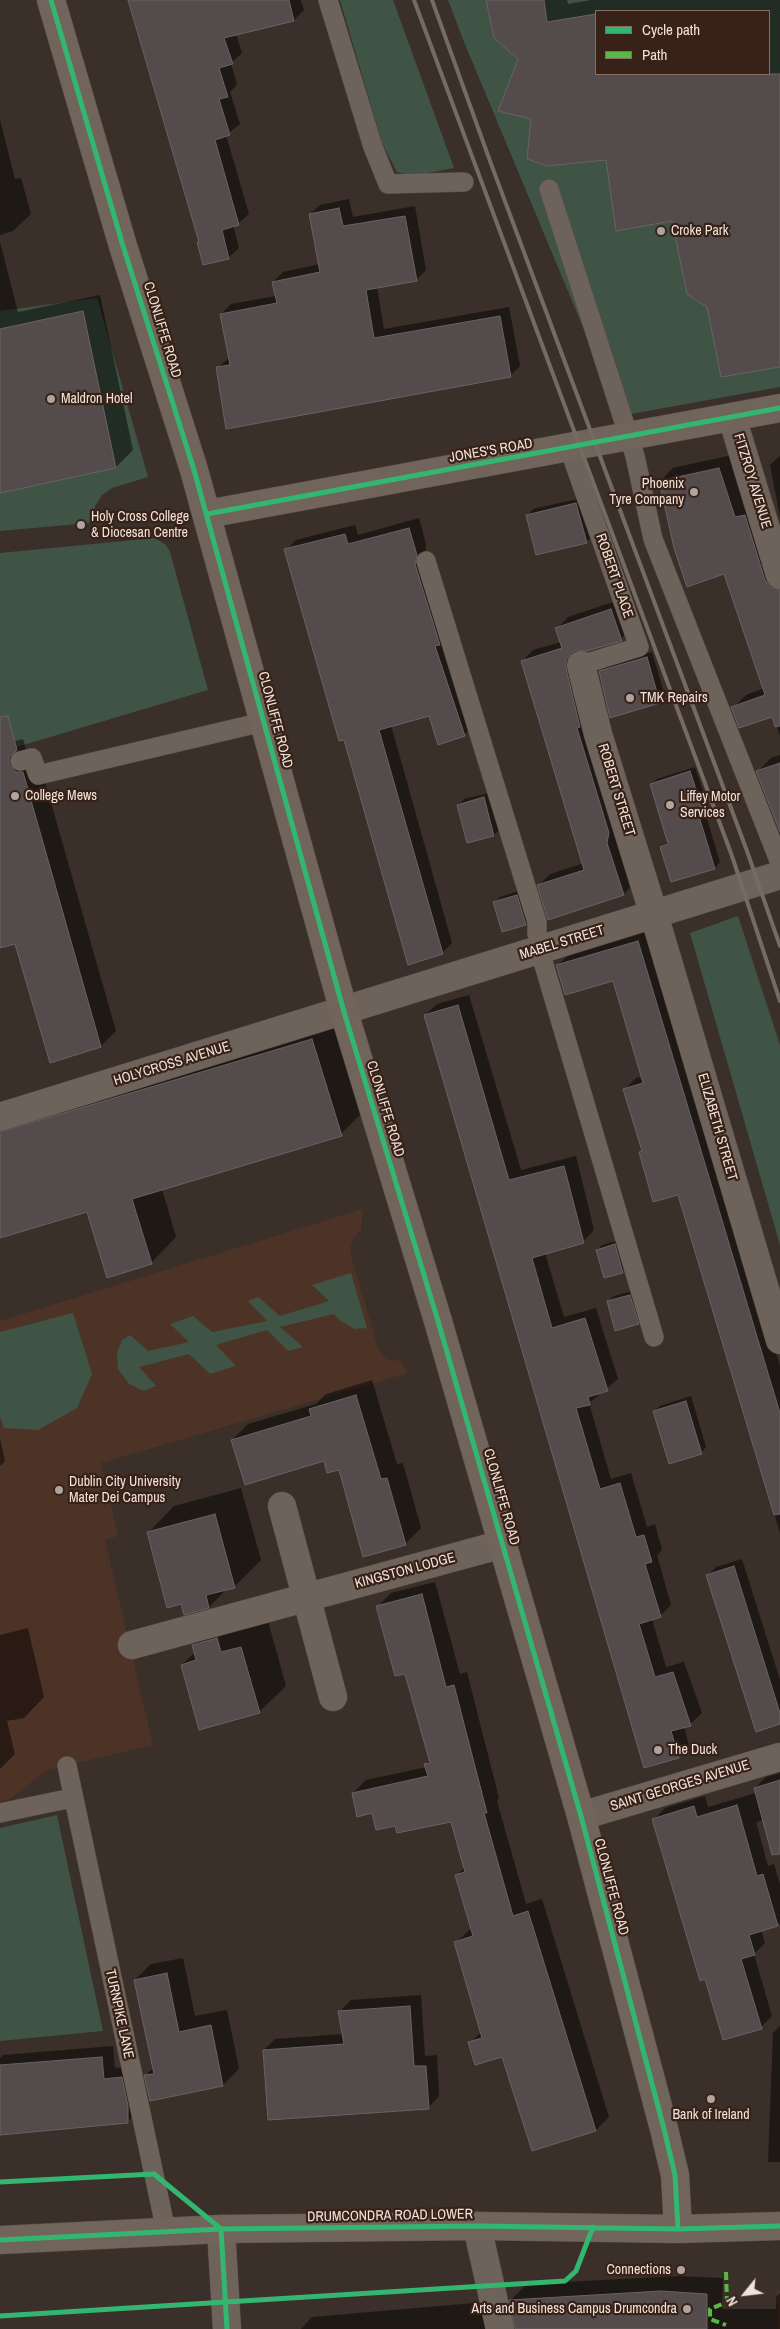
<!DOCTYPE html>
<html>
<head>
<meta charset="utf-8">
<style>
	body { margin:0 }
	#map { position:relative; width:780px; height:2329px; overflow:hidden; background:#3a2f29; font-family:"Archivo Narrow",sans-serif }
	canvas { display:block }
	.legend { position:absolute; left:595px; top:10px; width:175px; height:65px; box-sizing:border-box; background:#382217; border:1px solid #826f65; margin:0; padding:6px 9px; list-style:none; font-size:15px; color:#f1e2db }
	.legend li { display:flex; align-items:center; gap:10px; height:25px }
	.legend b { width:25px; border:1px solid #826f65 }
	.north { position:absolute; left:720px; top:2269px; width:50px; height:50px; -webkit-text-stroke:4px #382217; paint-order:stroke; rotate:241deg; font-size:14px; font-weight:700; line-height:20px; text-align:center; color:#f1e2db }
	.north::after { content:''; display:block; margin:auto; width:18px; height:22px; background:#f1e2db; clip-path:polygon(50% 0,100% 100%,50% 72%,0 100%) }
</style>
</head>
<body>
<div id="map">
<canvas width="780" height="2329"></canvas>
<ul class="legend">
<li><b style="height:6px;background:#33b770"></b>Cycle path</li>
<li><b style="height:6px;background:#58b947"></b>Path</li>
</ul>
<div class="north">N</div>
</div>
<script>
const g = document.querySelector('canvas').getContext('2d');
g.lineJoin = 'round';
function paint(path, color) { g.fillStyle = color; g.fill(path, 'evenodd'); }
const toPath = rows => new Path2D(rows.map(r => 'M' + r).join(''));
function stroke(path, color, width, dash) { g.strokeStyle = color; g.lineWidth = width; g.lineCap = dash ? 'butt' : 'round'; g.setLineDash(dash || []); g.stroke(path); }
function write(font, color, halo, rows, align = 'center') {
  g.font = font + ' "Archivo Narrow",sans-serif'; g.lineWidth = 4.5; g.setLineDash([]); g.textBaseline = 'middle'; g.strokeStyle = halo; g.fillStyle = color; for (const [text, x, y, turn = 0] of rows) {
    g.save(); g.translate(x, y); g.rotate((+turn || 0) * Math.PI / 180); g.textAlign = isNaN(turn) ? turn : align; if (halo) g.strokeText(text, 0, 0); g.fillText(text, 0, 0); g.restore();
  }
}
const built = toPath([
	[363,1209,361,1230,353,1238,350,1245,351,1256,378,1348,384,1357,391,1361,400,1360,408,1373,101,1463,118,1536,105,1540,153,1745,47,1770,11,1798,0,1802,0,1321],
	[777,2291,780,2291,780,2329,777,2329]
]);
const green = toPath([
	[340,0,393,0,454,168,412,176,397,172,382,143],
	[448,0,780,0,780,387,620,416,464,42],
	[596,11,769,11,769,74,596,74],
	[97,298,148,477,112,488,102,495,95,506,94,515,89,523,0,531,0,311],
	[155,538,166,545,170,552,208,690,0,752,0,553],
	[738,916,780,1045,780,1245,690,933],
	[351,1273,367,1328,355,1329,339,1320,334,1314,280,1327,303,1347,288,1351,267,1330,216,1345,236,1366,210,1374,189,1354,139,1367,156,1386,144,1391,129,1384,118,1369,117,1353,122,1340,130,1335,148,1351,189,1342,170,1324,193,1316,212,1332,267,1321,248,1301,258,1297,280,1316,329,1301,312,1285],
	[73,1313,92,1374,77,1408,38,1430,4,1428,0,1417,0,1332],
	[57,1815,103,2031,0,2041,0,1828]
]);
const shadow = toPath([
	[129,0,301,0,304,10,294,20,236,34,242,53,231,63,237,85,230,92,240,124,226,135,249,214,238,224,233,225,239,248,228,258,200,241],
	[487,0,567,0,568,4,591,0,780,0,780,366,709,306,673,220,607,159,532,118,520,59],
	[596,11,769,11,769,74,596,74],
	[0,120,15,179,21,178,31,214,13,231,0,235],
	[349,199,353,217,415,206,426,270,416,280,377,287,384,329,509,307,520,366,510,376,217,368,230,357,221,314,231,304,276,296,273,282,283,272,320,264,310,214,320,205],
	[0,242,18,312,100,295,133,450,116,467,0,492],
	[732,455,780,594,780,736,773,715,733,708,746,695,764,688,724,573,660,481,673,468],
	[780,456,780,517,770,465],
	[582,498,592,536,587,542,537,554,528,515,533,509],
	[419,518,426,544,425,554,474,725,464,735,429,714,391,725,452,943,442,953,345,739,286,550,296,540,355,525,358,535],
	[622,599,632,628,621,639,577,649,577,657,635,882,624,894,549,918,539,885,550,874,584,863,522,662,533,650,561,642,557,629,568,617],
	[652,652,665,696,660,702,600,672,606,666],
	[23,739,27,753,38,757,116,1031,101,1046,15,942,0,947,0,745],
	[780,755,780,823,758,771,771,758],
	[695,767,708,805,704,809,720,862,715,868,662,847,669,841,651,784,657,779],
	[489,793,499,830,494,835,458,805,464,799],
	[522,890,531,919,525,924,495,902,500,897],
	[649,931,780,1366,780,1533,678,1194,643,1150,625,1089,636,1078,643,1076,614,980,557,966,569,954],
	[469,995,521,1170,576,1156,594,1230,583,1242,545,1253,564,1317,596,1308,618,1379,589,1403,611,1479,631,1473,647,1527,655,1524,662,1550,657,1555,671,1605,660,1616,652,1619,666,1667,684,1662,702,1713,690,1724,684,1726,689,1746,678,1757,425,1015,437,1004],
	[337,1015,366,1109,341,1134,162,1189,176,1237,151,1263,88,1211,0,1237,0,1116],
	[620,1240,628,1266,623,1271,597,1250,602,1245],
	[635,1290,643,1318,638,1323,608,1301,614,1296],
	[372,1380,397,1464,403,1463,421,1528,406,1543,364,1555,340,1468,325,1460,232,1440,248,1424,316,1404,326,1394],
	[691,1396,706,1447,701,1453,654,1411,660,1406],
	[0,1438,5,1461,0,1466],
	[241,1488,261,1560,234,1587,227,1589,209,1607,184,1613,148,1533,174,1506],
	[742,1559,780,1680,780,1723,708,1575,716,1567],
	[435,1582,460,1674,467,1672,499,1798,497,1801,526,1904,542,1899,609,2117,596,2130,503,2055,470,2043,482,2031,455,1943,472,1928,457,1875,465,1867,452,1821,396,1824,373,1812,353,1793,366,1780,427,1767,426,1764,430,1760,406,1672,377,1607,391,1593],
	[220,1619,268,1621,286,1686,259,1712,182,1665,195,1652,193,1645],
	[28,1628,44,1697,24,1718,7,1721,15,1754,0,1769,0,1635],
	[780,1773,780,1816,756,1822,768,1866,774,1864,780,1884,780,1923,761,1930,765,1943,754,1954,772,2016,761,2027,706,1978,654,1819,665,1808,705,1796,708,1807,756,1793,755,1788,766,1777],
	[183,1958,195,2016,227,2010,239,2069,223,2085,146,2075,154,2067,135,1980,151,1964],
	[421,1995,425,2056,437,2055,439,2096,428,2108,264,2050,275,2039,343,2034,340,2011,351,2000],
	[780,2026,780,2162,768,2162,773,2033],
	[113,2046,115,2068,133,2066,139,2111,127,2122,0,2133,0,2058,3,2055],
	[678,2276,723,2278,722,2309,776,2309,776,2297,780,2293,780,2329,301,2329,312,2317,497,2301,511,2328,515,2328,511,2300,527,2284]
]);
const building = toPath([
	[128,0,289,0,294,21,224,38,233,64,219,68,228,97,219,99,230,135,215,140,239,225,222,230,229,259,203,265,197,242,199,242,128,0],
	[486,0,544,0,547,22,596,14,596,74,780,74,780,367,721,377,707,307,687,294,672,221,616,231,606,160,547,166,527,159,531,119,498,111,518,59,494,38,486,0],
	[339,208,343,226,405,216,417,281,366,290,374,338,500,316,511,377,226,429,216,367,230,365,220,314,277,303,272,282,320,272,309,214,339,208],
	[83,311,116,468,0,493,0,329,83,311],
	[719,468,735,517,745,515,765,580,770,587,780,590,780,726,775,727,772,717,739,728,731,707,765,695,724,574,687,587,674,548,659,481,719,468],
	[576,503,587,543,536,555,526,515,576,503],
	[409,528,417,555,415,564,440,645,435,646,465,736,438,745,429,716,379,730,443,954,408,965,344,740,339,741,284,549,345,534,348,544,409,528],
	[611,609,622,641,587,651,577,650,571,653,566,660,566,668,580,727,577,728,609,833,607,843,624,895,548,920,537,885,584,870,521,661,562,648,555,628,611,609],
	[647,657,660,703,610,718,599,671,647,657],
	[8,716,17,750,9,757,9,764,16,772,23,772,101,1047,50,1063,15,944,0,948,0,717,8,716],
	[780,763,780,832,756,771,780,763],
	[690,771,703,811,698,813,715,869,671,882,660,847,668,844,650,784,690,771],
	[484,797,494,836,467,843,457,805,484,797],
	[517,895,526,925,502,932,493,902,517,895],
	[638,941,780,1413,780,1514,774,1515,678,1195,653,1202,639,1152,642,1151,623,1089,643,1083,613,981,565,995,556,965,638,941],
	[458,1005,509,1180,564,1166,584,1243,532,1258,552,1328,585,1318,608,1391,588,1397,590,1405,576,1408,600,1489,620,1483,636,1537,644,1535,652,1562,645,1564,661,1617,639,1624,655,1677,673,1672,691,1726,671,1731,679,1758,644,1768,424,1015,458,1005],
	[312,1039,342,1136,132,1199,152,1264,107,1278,87,1212,0,1238,0,1132,312,1039],
	[615,1244,623,1273,604,1278,596,1250,615,1244],
	[630,1295,639,1324,615,1331,607,1301,630,1295],
	[356,1395,381,1479,387,1478,406,1545,363,1557,339,1470,327,1473,324,1461,245,1485,231,1440,311,1416,309,1409,356,1395],
	[686,1401,702,1454,669,1464,653,1411,686,1401],
	[215,1514,235,1588,206,1595,209,1608,184,1615,181,1604,167,1608,147,1532,215,1514],
	[734,1566,780,1713,780,1724,756,1732,706,1575,734,1566],
	[422,1594,446,1687,454,1685,487,1813,484,1813,513,1916,528,1911,596,2131,532,2151,502,2057,475,2065,468,2042,482,2038,454,1942,473,1936,455,1875,465,1872,451,1822,397,1833,395,1826,376,1830,372,1813,357,1817,352,1793,428,1776,424,1764,430,1763,405,1674,395,1676,376,1606,422,1594],
	[217,1638,221,1652,241,1647,260,1713,199,1730,181,1665,196,1660,192,1645,217,1638],
	[780,1780,780,1854,772,1855,754,1788,780,1780],
	[737,1805,757,1876,763,1874,778,1926,749,1935,755,1955,741,1959,762,2029,723,2040,705,1979,700,1981,652,1819,694,1806,697,1817,737,1805],
	[167,1973,179,2032,211,2025,223,2086,150,2101,144,2075,154,2074,134,1980,167,1973],
	[410,2006,414,2066,426,2066,429,2109,268,2120,263,2050,344,2044,338,2011,410,2006],
	[102,2057,104,2079,122,2077,128,2106,128,2123,0,2135,0,2065,102,2057],
	[661,2291,707,2294,707,2329,515,2329,509,2300,661,2291]
]);
const lane = toPath([
	[328,0,373,147,388,184,464,182],
	[549,189,635,456,653,539,780,863],
	[569,448,639,647,581,665],
	[426,561,537,922,537,933,544,965,654,1337],
	[20,761,32,758,38,775,263,722],
	[67,1766,166,2231],
	[0,1813,72,1798]
]);
const street = toPath([
	[732,417,780,575],
	[581,665,598,734,658,928,780,1340],
	[0,1117,780,875],
	[282,1506,333,1697],
	[132,1645,503,1544],
	[581,1816,780,1757],
	[477,2226,500,2329],
	[221,2229,227,2329]
]);
const secondary = toPath([
	[51,0,123,246,194,470,344,1012,438,1321,581,1816,664,2129,675,2175,678,2229],
	[207,514,780,408],
	[0,2240,221,2229,477,2226,678,2229,780,2226]
]);
const rail = toPath([
	[414,0,732,856,780,1001],
	[432,0,490,161,747,851,780,946]
]);
const quiet = toPath([
	[726,2272,727,2302,710,2309,710,2319,726,2325]
]);
const cycleway = toPath([
	[51,0,123,246,194,470,344,1012,438,1321,581,1816,664,2129,675,2175,678,2229],
	[207,514,780,408],
	[0,2182,154,2174,221,2229],
	[221,2229,227,2329],
	[0,2240,221,2229,477,2226,678,2229,780,2226],
	[0,2316,565,2281,576,2271,593,2227]
]);
const markers = [
	[661,231,5,"#b1a39d"],
	[51,399,5,"#b1a39d"],
	[694,492,5,"#b1a39d"],
	[81,525,5,"#b1a39d"],
	[630,698,5,"#b1a39d"],
	[15,796,5,"#b1a39d"],
	[670,805,5,"#b1a39d"],
	[59,1490,5,"#b1a39d"],
	[658,1750,5,"#b1a39d"],
	[711,2099,5,"#b1a39d"],
	[681,2270,5,"#b1a39d"],
	[687,2309,5,"#b1a39d"]
];
const poiNames = [
	["Croke Park",671,231],
	["Maldron Hotel",61,399],
	["Phoenix",684,484,"right"],
	["Tyre Company",684,500,"right"],
	["Holy Cross College",91,517],
	["& Diocesan Centre",91,533],
	["TMK Repairs",640,698],
	["College Mews",25,796],
	["Liffey Motor",680,797],
	["Services",680,813],
	["Dublin City University",69,1482],
	["Mater Dei Campus",69,1498],
	["The Duck",668,1750],
	["Bank of Ireland",711,2115,"center"],
	["Connections",671,2270,"right"],
	["Arts and Business Campus Drumcondra",677,2309,"right"]
];
const streetNames = [
	["CLONLIFFE ROAD",162,330,73],
	["JONES'S ROAD",491,451,-10],
	["FITZROY AVENUE",752,481,73],
	["ROBERT PLACE",614,576,71],
	["CLONLIFFE ROAD",275,720,75],
	["ROBERT STREET",616,790,73],
	["MABEL STREET",562,943,-17],
	["HOLYCROSS AVENUE",172,1064,-17],
	["CLONLIFFE ROAD",385,1109,73],
	["ELIZABETH STREET",717,1127,74],
	["CLONLIFFE ROAD",501,1497,74],
	["KINGSTON LODGE",405,1571,-15],
	["SAINT GEORGES AVENUE",680,1786,-17],
	["CLONLIFFE ROAD",611,1887,75],
	["TURNPIKE LANE",119,2014,78],
	["DRUMCONDRA ROAD LOWER",390,2216,-1]
];
paint(built, '#4d3326');
paint(green, '#3f5445');
paint(shadow, '#0007');
paint(building, '#544b4c');
stroke(building, '#6a6263', 1);
stroke(lane, '#564c47', 20);
stroke(street, '#564c47', 29);
stroke(secondary, '#564c47', 29);
stroke(lane, '#6d635b', 19);
stroke(street, '#6d635b', 28);
stroke(secondary, '#71655b', 28);
stroke(rail, '#746b65', 4);
stroke(quiet, '#58b947', 4, [8, 4]);
stroke(cycleway, '#33b770', 5);
for (const [x, y, r, color] of markers) { const dot = new Path2D(); dot.arc(x, y, r, 0, 2 * Math.PI); g.fillStyle = color; g.fill(dot); stroke(dot, '#382217', 2); }
write('14px', '#f1e2db', '#382217', poiNames, 'left');
write('14px', '#f1e2db', '#382217', streetNames);
</script>
</body>
</html>
